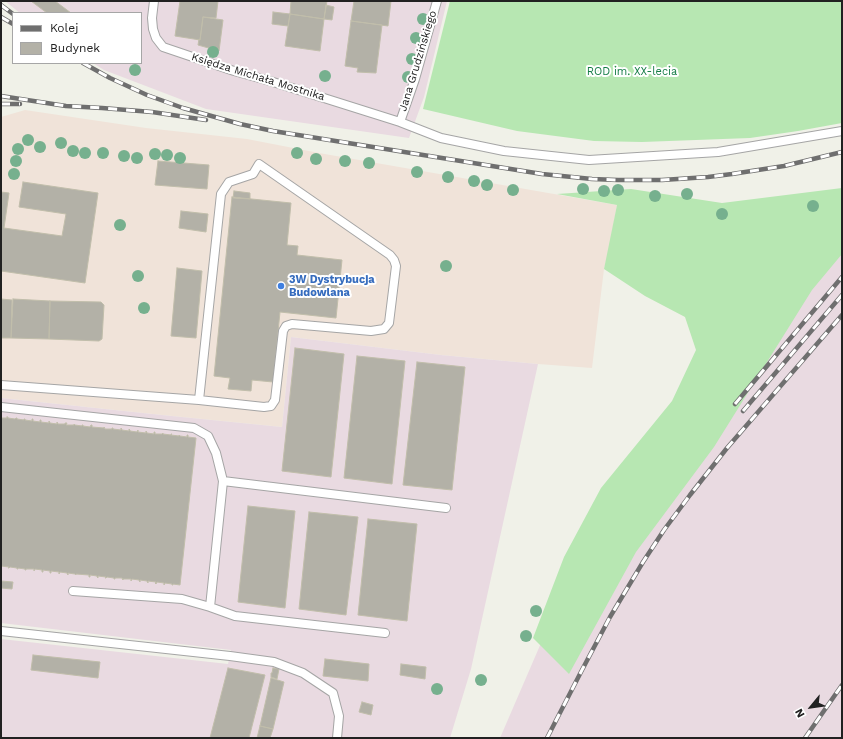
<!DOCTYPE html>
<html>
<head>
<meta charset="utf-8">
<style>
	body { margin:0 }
	#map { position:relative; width:843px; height:739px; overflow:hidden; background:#f0f1e8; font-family:"Work Sans",sans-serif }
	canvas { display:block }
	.frame { position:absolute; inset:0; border:2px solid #212121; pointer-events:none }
	.legend { position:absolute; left:12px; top:12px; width:130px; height:52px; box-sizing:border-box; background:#fff; border:1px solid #a6a6a6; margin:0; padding:5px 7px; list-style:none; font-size:12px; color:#212121 }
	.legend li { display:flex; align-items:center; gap:8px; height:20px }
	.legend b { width:20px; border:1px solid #a6a6a6 }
	.north { position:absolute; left:791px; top:687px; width:40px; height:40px; -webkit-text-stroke:3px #fff; paint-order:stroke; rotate:241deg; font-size:11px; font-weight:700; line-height:16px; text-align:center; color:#212121 }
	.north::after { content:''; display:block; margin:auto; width:14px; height:18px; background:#212121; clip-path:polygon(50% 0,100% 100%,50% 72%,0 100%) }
</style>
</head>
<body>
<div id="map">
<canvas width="843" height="739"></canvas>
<div class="frame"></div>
<ul class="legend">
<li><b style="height:5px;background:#6f6f6f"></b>Kolej</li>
<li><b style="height:11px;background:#b3b1a7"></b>Budynek</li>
</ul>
<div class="north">N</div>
</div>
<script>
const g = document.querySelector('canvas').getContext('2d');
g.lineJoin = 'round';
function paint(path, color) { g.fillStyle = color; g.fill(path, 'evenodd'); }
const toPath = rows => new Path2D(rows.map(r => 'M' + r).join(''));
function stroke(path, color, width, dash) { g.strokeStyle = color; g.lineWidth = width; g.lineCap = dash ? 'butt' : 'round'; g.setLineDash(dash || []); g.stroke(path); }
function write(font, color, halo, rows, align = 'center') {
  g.font = font + ' "Work Sans",sans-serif'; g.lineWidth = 4; g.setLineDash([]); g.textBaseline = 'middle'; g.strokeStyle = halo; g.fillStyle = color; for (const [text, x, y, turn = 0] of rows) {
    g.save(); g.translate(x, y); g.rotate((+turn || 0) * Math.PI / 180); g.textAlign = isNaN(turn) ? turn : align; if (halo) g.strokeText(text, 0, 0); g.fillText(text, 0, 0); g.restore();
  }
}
const commercial = toPath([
	[25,110,146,128,247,139,319,153,617,205,609,249,604,269,592,368,538,364,441,355,291,337,282,427,162,415,1,398,1,117]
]);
const industrial = toPath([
	[5,1,447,1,424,97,409,138,206,109,104,70,93,63,141,63,141,13,20,13],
	[842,235,842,738,500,738,611,481],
	[291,337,441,355,538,364,471,669,450,738,1,738,1,639,228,664,231,650,1,623,1,398,162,415,282,427]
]);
const grass = toPath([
	[450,1,842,1,842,123,798,131,750,138,642,142,594,141,517,131,423,109],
	[842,188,842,254,812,290,714,447,636,552,569,674,533,638,564,557,601,488,672,401,696,350,685,317,645,296,604,269,617,205,557,194,631,189,722,203]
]);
const building = toPath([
	[31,1,55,1,71,13,47,13,31,1],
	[180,1,218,1,216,18,203,17,200,40,175,36,180,1],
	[291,1,327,1,324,19,290,14,291,1],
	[354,1,391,1,388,26,351,21,354,1],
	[326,5,334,7,332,20,324,19,326,5],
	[273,12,290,14,288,26,272,24,273,12],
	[290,14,324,19,320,51,285,46,290,14],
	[203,17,223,20,219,51,198,45,199,39,200,40,203,17],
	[351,21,382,25,376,73,357,72,358,68,345,66,351,21],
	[158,161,209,165,207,189,155,185,158,161],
	[23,182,98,193,85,283,1,271,1,192,9,193,4,228,62,236,66,214,19,207,23,182],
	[234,191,250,193,250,199,233,198,234,191],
	[232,197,291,203,287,245,298,246,297,255,342,260,336,318,280,312,273,382,252,380,251,391,228,389,230,378,214,376,232,197],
	[181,211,208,214,206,232,179,228,181,211],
	[177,268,202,271,196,338,171,336,177,268],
	[1,299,12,300,11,338,1,338,1,299],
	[13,299,50,301,49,339,11,338,13,299],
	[50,301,101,302,104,305,102,339,99,341,49,339,50,301],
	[295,348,344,354,331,477,282,471,295,348],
	[357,356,405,361,392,484,344,478,357,356],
	[417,362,465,367,452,490,403,485,417,362],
	[7,417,8,417,8,418,15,419,16,418,17,418,17,419,24,420,24,419,25,419,25,420,32,421,32,419,33,419,33,421,40,422,40,420,41,420,41,422,49,423,49,421,50,423,57,424,57,422,58,424,65,424,65,423,67,423,66,425,74,425,74,424,75,425,82,426,82,425,83,425,83,426,90,427,91,425,92,425,92,427,104,428,104,427,105,429,112,429,112,428,113,428,113,429,121,430,121,428,122,430,129,431,129,429,130,430,130,431,137,432,138,430,138,432,146,433,146,431,147,433,154,434,154,432,155,432,155,434,162,434,163,433,163,434,171,435,171,434,172,434,171,435,179,436,179,435,180,436,187,437,187,435,188,435,188,437,196,438,180,585,173,584,173,585,172,585,172,584,165,583,164,585,164,583,157,582,156,584,155,583,156,582,148,581,148,583,147,581,140,580,140,582,139,580,132,579,131,581,131,579,123,579,123,580,122,578,115,578,115,579,114,579,114,578,107,577,106,578,105,578,106,577,98,576,98,578,97,577,97,576,90,575,90,577,89,577,89,575,76,574,76,575,75,574,68,573,68,575,67,573,60,572,59,574,59,572,51,571,51,573,50,573,50,571,43,570,43,572,42,572,42,570,35,569,34,571,34,569,26,569,26,570,25,570,25,569,18,568,18,569,17,569,17,568,10,567,9,568,8,568,9,567,1,566,1,568,1,418,7,418,7,417],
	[248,506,295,511,285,608,238,602,248,506],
	[309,512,358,517,346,615,299,609,309,512],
	[368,519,417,524,407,621,358,615,368,519],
	[1,581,13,582,12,589,1,588,1,581],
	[33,655,100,662,98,678,31,670,33,655],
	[325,659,369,664,368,681,323,676,325,659],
	[401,664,426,667,425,679,400,675,401,664],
	[228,668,265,675,249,738,210,738,228,668],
	[273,668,279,669,277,679,271,677,271,673,272,673,273,668],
	[271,678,284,682,273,729,260,726,271,678],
	[362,702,373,705,371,715,359,712,362,702],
	[260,726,273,729,270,738,257,738,260,726]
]);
const service = toPath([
	[154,1,152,18,153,29,156,38,163,47,234,71,270,81,400,122,441,138,504,151,589,160,718,152,842,131],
	[400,122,415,79,437,1],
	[1,385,199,400,264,407,271,406,275,400,283,331,286,326,292,324,371,331,384,329,389,323,396,266,394,260,390,255,259,164,253,174,229,182,221,194,199,400],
	[1,407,194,428,208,436,216,453,223,481],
	[73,591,182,599,210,607,235,616,385,633],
	[210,607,223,481,446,508],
	[1,631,230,656,274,662,303,673,333,693,339,716,337,738]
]);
const rail = toPath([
	[1,5,13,14],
	[1,17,13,24],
	[83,63,110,78,147,95,183,108,240,124,273,131,542,174,592,179,618,180,662,180,708,177,732,174,784,166,842,152],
	[1,96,66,106,102,108,152,112,206,120],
	[1,104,20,104],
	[735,404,842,277],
	[743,411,842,295],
	[547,738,582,670,610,617,643,562,664,530,690,495,727,448,842,315],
	[805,738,842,685]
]);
const trees = [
	[423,19],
	[416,38],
	[213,52],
	[412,59],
	[135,70],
	[325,76],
	[408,77],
	[28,140],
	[61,143],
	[40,147],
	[18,149],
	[73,151],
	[85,153],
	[103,153],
	[297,153],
	[155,154],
	[167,155],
	[124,156],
	[137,158],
	[180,158],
	[316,159],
	[16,161],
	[345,161],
	[369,163],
	[417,172],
	[14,174],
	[448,177],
	[474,181],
	[487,185],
	[583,189],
	[513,190],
	[618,190],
	[604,191],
	[687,194],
	[655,196],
	[813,206],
	[722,214],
	[120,225],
	[446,266],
	[138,276],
	[144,308],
	[536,611],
	[526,636],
	[481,680],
	[437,689]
];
const markers = [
	[281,286,4,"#3f7fe0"]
];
const streetNames = [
	["Jana Grudzińskiego",418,61,-73],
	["Księdza Michała Mostnika",258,77,17]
];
const parkNames = [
	["ROD im. XX-lecia",632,72]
];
const shopNames = [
	["3W Dystrybucja",289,280],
	["Budowlana",289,293]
];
paint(commercial, '#f0e3d9');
paint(industrial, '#e9dae1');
paint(grass, '#b7e7b2');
paint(building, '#b3b1a7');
stroke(building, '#c1beab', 1);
stroke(service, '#a5a5a5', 10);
stroke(service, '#fff', 8);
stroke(rail, '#6f6f6f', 4.5);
stroke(rail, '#fff', 3, [9]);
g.fillStyle = '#76b08e';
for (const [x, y] of trees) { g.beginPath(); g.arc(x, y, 6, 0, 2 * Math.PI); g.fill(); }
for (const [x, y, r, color] of markers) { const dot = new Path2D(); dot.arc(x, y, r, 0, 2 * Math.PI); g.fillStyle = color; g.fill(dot); stroke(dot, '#fff', 1.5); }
write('11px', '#212121', '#fff', streetNames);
write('11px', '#137b45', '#fff', parkNames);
write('bold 11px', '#366cbe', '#fff', shopNames, 'left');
</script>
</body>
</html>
